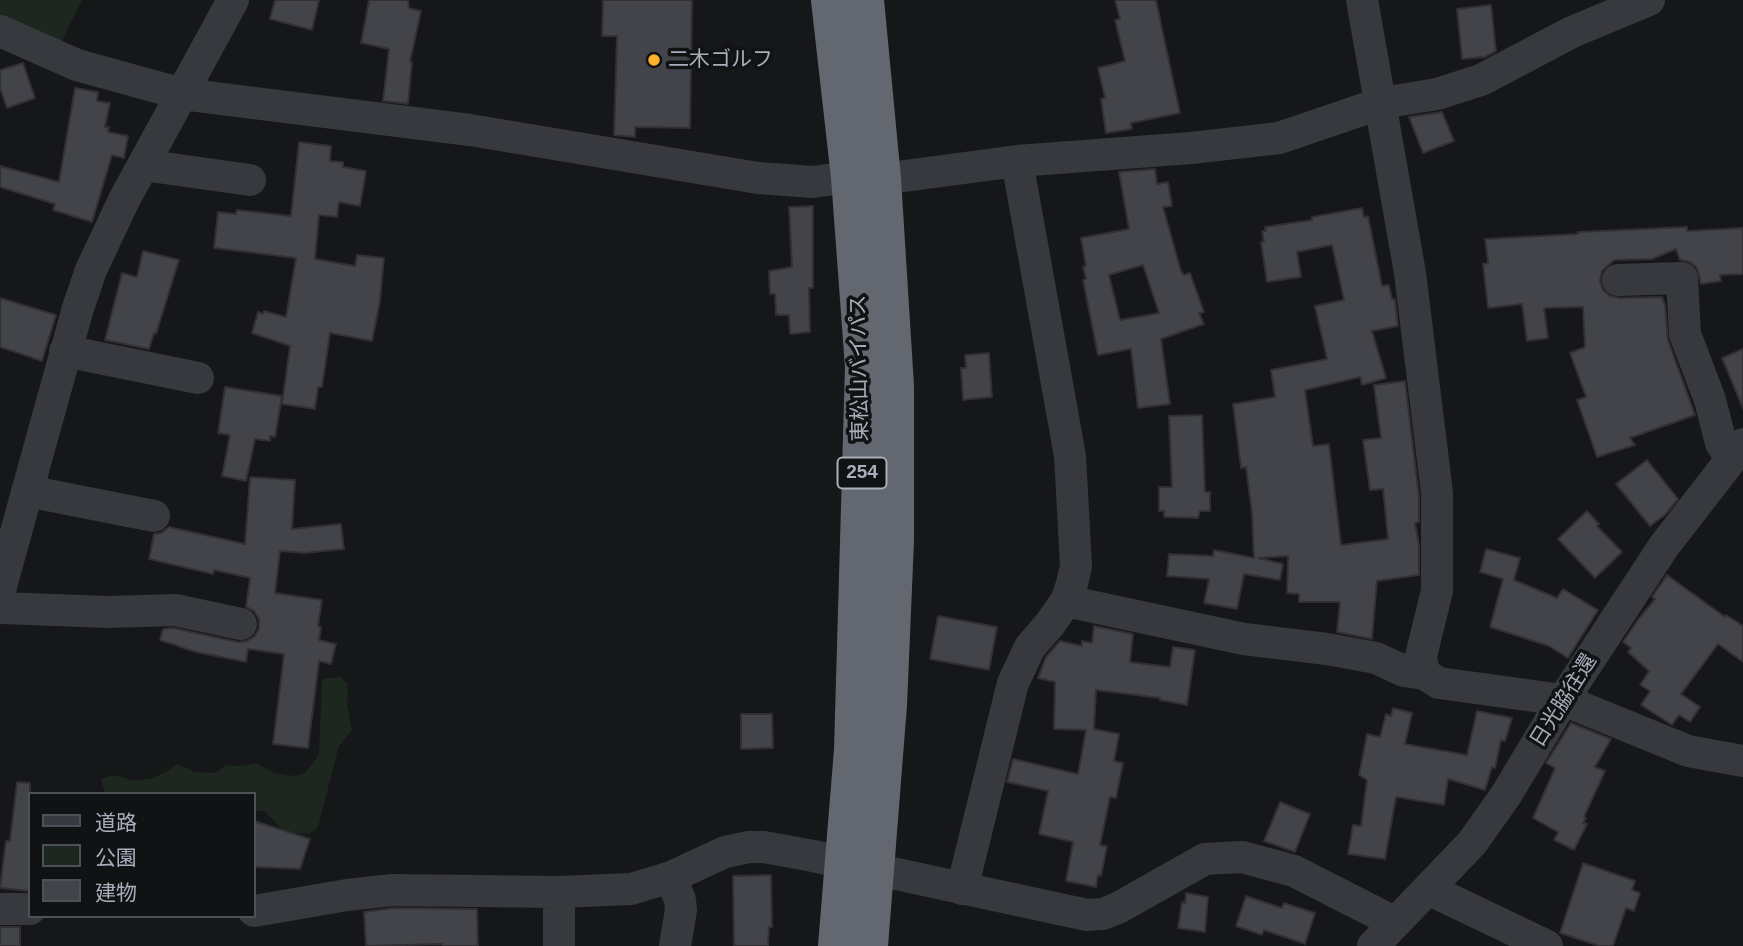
<!DOCTYPE html>
<html>
<head>
<meta charset="utf-8">
<style>
	body { margin:0 }
	#map { position:relative; width:1743px; height:946px; overflow:hidden; background:#161719; font-family:Helvetica,"Noto Sans JP",sans-serif }
	canvas { display:block }
	.legend { position:absolute; left:28px; top:792px; width:228px; height:126px; box-sizing:border-box; background:#111214; border:2px solid #4d5056; margin:0; padding:9px 12px; list-style:none; font-size:21px; color:#a8aeba }
	.legend li { display:flex; align-items:center; gap:14px; height:35px }
	.legend b { width:35px; border:2px solid #4d5056 }
</style>
</head>
<body>
<div id="map">
<canvas width="1743" height="946"></canvas>
<ul class="legend">
<li><b style="height:9px;background:#37393e"></b>道路</li>
<li><b style="height:19px;background:#1e271f"></b>公園</li>
<li><b style="height:19px;background:#424449"></b>建物</li>
</ul>
</div>
<script>
const g = document.querySelector('canvas').getContext('2d');
g.lineJoin = 'round';
function paint(path, color) { g.fillStyle = color; g.fill(path, 'evenodd'); }
const toPath = rows => new Path2D(rows.map(r => 'M' + r).join(''));
function stroke(path, color, width, dash) { g.strokeStyle = color; g.lineWidth = width; g.lineCap = dash ? 'butt' : 'round'; g.setLineDash(dash || []); g.stroke(path); }
function write(font, color, halo, rows, align = 'center') {
  g.font = font + ' Helvetica,"Noto Sans JP",sans-serif'; g.lineWidth = 7; g.setLineDash([]); g.textBaseline = 'middle'; g.strokeStyle = halo; g.fillStyle = color; for (const [text, x, y, turn = 0] of rows) {
    g.save(); g.translate(x, y); g.rotate((+turn || 0) * Math.PI / 180); g.textAlign = isNaN(turn) ? turn : align; if (halo) g.strokeText(text, 0, 0); g.fillText(text, 0, 0); g.restore();
  }
}
const green = toPath([
	[0,0,82,0,60,45,0,16],
	[340,677,348,684,347,704,352,730,339,746,318,827,309,834,285,832,264,811,254,811,254,794,227,794,226,792,223,794,105,794,101,779,112,775,133,780,150,779,166,772,177,764,195,772,215,773,226,765,240,766,257,763,274,773,292,776,305,773,319,755,322,679]
]);
const building = toPath([
	[275,0,319,0,312,30,270,19,275,0],
	[369,0,408,0,409,8,421,11,410,62,412,62,408,104,383,101,389,49,361,43,369,0],
	[603,0,692,0,690,128,635,127,635,137,614,135,617,36,602,36,603,0],
	[1115,0,1156,0,1180,113,1131,123,1132,129,1106,133,1101,99,1105,98,1098,68,1125,61,1115,20,1120,19,1115,0],
	[1491,5,1496,51,1485,57,1462,59,1457,9,1491,5],
	[23,63,35,98,7,108,0,88,0,70,23,63],
	[75,88,98,92,97,101,110,103,105,127,109,127,108,132,128,136,124,158,112,155,92,222,53,210,55,204,0,187,0,166,59,182,75,88],
	[1442,112,1454,141,1423,153,1409,117,1442,112],
	[299,142,331,146,330,161,343,162,343,167,366,171,360,206,339,202,337,217,319,215,315,259,355,266,357,255,384,258,380,301,372,341,330,333,322,387,318,387,315,409,282,404,290,346,252,333,258,312,263,314,264,311,286,317,296,258,214,248,218,212,236,214,237,210,291,216,299,142],
	[1155,169,1157,184,1168,182,1172,206,1163,207,1181,271,1184,275,1190,273,1204,312,1199,313,1204,324,1161,339,1170,404,1138,408,1131,349,1098,355,1083,280,1086,279,1083,267,1086,266,1081,238,1129,229,1119,172,1155,169],
	[1143,265,1159,313,1120,320,1109,275,1143,265],
	[813,206,813,288,809,288,810,332,790,334,789,315,776,315,775,294,770,294,769,271,792,267,789,207,813,206],
	[1362,208,1364,217,1368,216,1382,286,1389,285,1392,299,1395,299,1398,326,1372,331,1386,378,1362,385,1360,377,1305,390,1313,446,1329,444,1341,545,1388,539,1383,489,1370,490,1363,440,1381,438,1374,385,1405,381,1419,496,1419,522,1415,523,1419,545,1419,575,1377,581,1372,639,1337,632,1340,602,1299,602,1299,594,1287,593,1288,556,1258,558,1283,564,1280,580,1244,574,1237,609,1204,603,1209,579,1167,576,1169,554,1213,556,1214,550,1254,558,1252,513,1246,467,1241,468,1233,404,1275,397,1271,370,1327,359,1315,306,1344,300,1332,245,1297,252,1301,277,1267,282,1261,242,1264,242,1262,231,1266,231,1265,227,1312,220,1312,217,1362,208],
	[1687,227,1687,231,1743,228,1743,274,1720,275,1721,281,1701,284,1697,268,1690,262,1680,260,1676,249,1652,259,1614,260,1602,271,1600,281,1603,290,1610,296,1619,298,1662,297,1665,305,1668,340,1695,415,1630,438,1635,445,1597,457,1577,400,1586,397,1570,353,1585,347,1583,307,1544,308,1548,338,1527,341,1522,304,1488,308,1483,264,1488,263,1485,239,1578,234,1578,232,1687,227],
	[143,251,179,260,156,334,154,333,149,349,105,340,122,273,137,277,143,251],
	[0,298,56,315,42,361,0,347,0,298],
	[1743,349,1743,408,1722,358,1743,349],
	[989,353,992,397,963,400,961,368,966,368,965,355,989,353],
	[225,387,282,396,275,437,270,436,270,441,255,439,246,481,222,476,230,435,218,433,225,387],
	[1202,415,1205,492,1210,492,1210,511,1200,511,1198,518,1164,517,1164,511,1159,511,1159,487,1172,487,1169,416,1202,415],
	[1647,460,1678,499,1665,515,1650,526,1616,484,1647,460],
	[250,477,295,480,292,529,341,524,344,549,305,553,280,551,275,593,322,600,318,626,321,627,319,640,336,644,331,664,319,661,308,748,273,744,284,654,248,649,246,662,196,652,160,640,163,629,173,628,238,642,247,641,255,636,259,628,259,619,254,611,246,607,250,578,214,570,213,574,149,559,154,534,161,533,169,527,245,544,250,477],
	[1587,511,1599,524,1597,526,1622,552,1595,578,1558,539,1587,511],
	[1486,549,1520,558,1514,580,1557,598,1563,589,1598,610,1568,658,1549,646,1490,627,1503,579,1480,572,1486,549],
	[1667,575,1725,617,1726,615,1743,626,1743,662,1718,644,1681,694,1700,707,1690,722,1679,715,1672,725,1641,705,1650,691,1640,685,1649,671,1628,652,1631,648,1623,642,1637,621,1655,599,1652,597,1667,575],
	[938,616,997,627,989,670,930,659,938,616],
	[1094,626,1133,634,1130,662,1170,667,1173,647,1195,650,1187,705,1160,700,1160,698,1096,690,1094,729,1119,734,1114,761,1123,763,1116,798,1110,797,1100,845,1107,846,1101,876,1098,875,1096,887,1066,881,1073,842,1039,834,1048,791,1007,782,1013,759,1078,774,1086,730,1054,729,1055,682,1038,678,1046,657,1060,641,1082,646,1082,641,1092,643,1094,626],
	[1393,708,1412,713,1405,744,1467,755,1477,711,1512,718,1505,741,1501,740,1495,768,1492,767,1485,790,1448,779,1444,805,1396,797,1385,859,1348,854,1353,825,1361,826,1367,780,1359,775,1367,734,1380,737,1386,714,1391,716,1393,708],
	[741,714,772,714,773,748,741,749,741,714],
	[1571,723,1611,739,1595,767,1605,771,1584,817,1586,818,1583,823,1587,824,1574,850,1554,840,1558,832,1533,818,1555,768,1546,763,1571,723],
	[17,782,30,783,30,891,0,888,6,841,10,841,17,782],
	[1280,802,1310,814,1295,852,1264,841,1280,802],
	[254,821,310,839,300,869,256,867,254,863,254,821],
	[1583,863,1635,881,1632,890,1640,893,1634,911,1626,908,1613,946,1599,946,1560,933,1583,863],
	[771,875,772,927,769,927,768,946,734,946,733,876,771,875],
	[1186,893,1208,897,1205,932,1178,928,1182,902,1185,903,1186,893],
	[1246,896,1282,908,1284,903,1315,913,1305,944,1264,930,1262,935,1236,926,1246,896],
	[393,908,477,909,478,946,443,946,442,944,366,946,364,912,393,908],
	[0,927,20,927,20,946,0,946,0,927]
]);
const minor = toPath([
	[1362,0,1410,273,1437,493,1437,591,1421,656,1424,674,1439,683,1563,700,1688,751,1743,761],
	[0,31,77,65,182,94,470,130,758,178,813,182,850,177],
	[143,165,250,180],
	[882,179,1017,161,1191,148,1279,138,1382,103,1437,94,1481,80,1572,32,1649,0],
	[1618,280,1682,278,1685,334,1710,400,1721,443,1731,458],
	[65,351,198,378],
	[27,491,154,516],
	[0,590,78,308,91,270,124,200,233,0],
	[1066,601,1244,639,1327,649,1376,658,1404,671,1424,674],
	[0,608,108,612,175,610,241,624],
	[671,877,680,900,681,910,675,946],
	[962,889,1013,683,1030,647,1050,624,1066,601,1072,584,1076,566,1070,456,1017,161],
	[1428,889,1547,946],
	[559,892,559,946],
	[0,909,30,909],
	[254,911,347,895,392,890,559,892,631,889,671,877,725,852,749,847,764,847,813,856,1087,915,1103,914,1118,908,1205,859,1242,857,1294,871,1394,922],
	[1373,946,1472,843,1506,795,1563,700,1664,546,1743,444]
]);
const highway = toPath([
	[830,0,850,177,864,367,853,750,837,946],
	[865,0,882,179,895,386,895,541,888,705,869,946]
]);
const markers = [
	[654,60,7,"#fdb12a"]
];
const shields = [
	[862,473,49]
];
const shieldNames = [
	["254",862,473]
];
const poiNames = [
	["二木ゴルフ",668,60]
];
const streetNames = [
	["東松山バイパス",860,368,-91],
	["日光脇往還",1564,701,-58]
];
paint(green, '#1e271f');
paint(building, '#424449');
stroke(building, '#303035', 2);
stroke(minor, '#37393e', 32);
stroke(highway, '#63676f', 38);
for (const [x, y, r, color] of markers) { const dot = new Path2D(); dot.arc(x, y, r, 0, 2 * Math.PI); g.fillStyle = color; g.fill(dot); stroke(dot, '#111214', 2.5); }
for (const [x, y, w] of shields) { const box = new Path2D(); box.roundRect(x - w / 2, y - 15.5, w, 31, 5); g.fillStyle = '#111214'; g.fill(box); stroke(box, '#a8aeba', 2); }
write('bold 19px', '#a8aeba', null, shieldNames);
write('21px', '#a8aeba', '#111214', poiNames, 'left');
write('21px', '#a8aeba', '#111214', streetNames);
</script>
</body>
</html>
